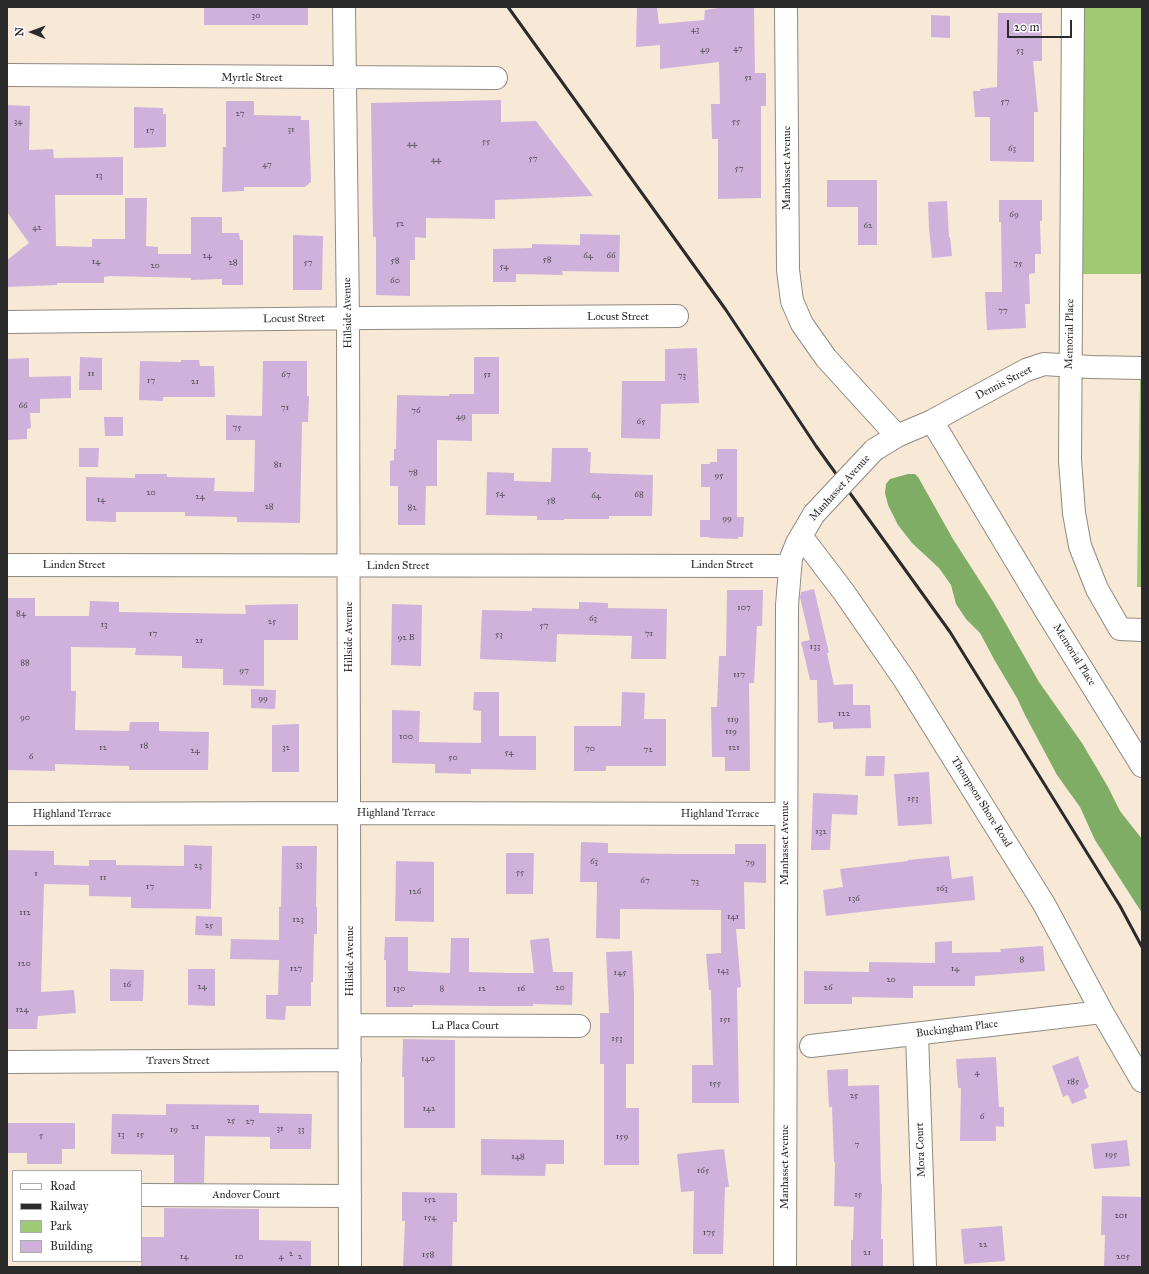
<!DOCTYPE html>
<html>
<head>
<meta charset="utf-8">
<style>
	body { margin:0 }
	#map { position:relative; width:1149px; height:1274px; overflow:hidden; background:#f7e9d6; font-family:"IM FELL Great Primer",serif }
	canvas { display:block }
	.frame { position:absolute; inset:0; border:8px solid #2b2b2b; pointer-events:none }
	.legend { position:absolute; left:12px; top:1170px; width:130px; height:92px; box-sizing:border-box; background:#fff; border:1px solid #aaa; margin:0; padding:5px 7px; list-style:none; font-size:12px; color:#2b2b2b }
	.legend li { display:flex; align-items:center; gap:8px; height:20px }
	.legend b { width:20px; border:1px solid #aaa }
	.north { position:absolute; left:12px; top:12px; width:40px; height:40px; -webkit-text-stroke:3px #fff; paint-order:stroke; rotate:271deg; font-size:11px; font-weight:700; line-height:16px; text-align:center; color:#2b2b2b }
	.north::after { content:''; display:block; margin:auto; width:14px; height:18px; background:#2b2b2b; clip-path:polygon(50% 0,100% 100%,50% 72%,0 100%) }
	.scale { position:absolute; left:1007px; top:20px; width:65px; height:18px; box-sizing:border-box; border:2px solid #2b2b2b; border-top:0; padding-left:5px; font-size:12px; line-height:14px; white-space:nowrap; color:#2b2b2b; -webkit-text-stroke:3px #fff; paint-order:stroke }
</style>
</head>
<body>
<div id="map">
<canvas width="1149" height="1274"></canvas>
<div class="frame"></div>
<ul class="legend">
<li><b style="height:5px;background:#fff"></b>Road</li>
<li><b style="height:5px;background:#2b2b2b"></b>Railway</li>
<li><b style="height:11px;background:#9fc975"></b>Park</li>
<li><b style="height:11px;background:#d0b1dc"></b>Building</li>
</ul>
<div class="north">N</div>
<div class="scale">20 m</div>
</div>
<script>
const g = document.querySelector('canvas').getContext('2d');
g.lineJoin = 'round';
function paint(path, color) { g.fillStyle = color; g.fill(path, 'evenodd'); }
const toPath = rows => new Path2D(rows.map(r => 'M' + r).join(''));
function stroke(path, color, width, dash) { g.strokeStyle = color; g.lineWidth = width; g.lineCap = dash ? 'butt' : 'round'; g.setLineDash(dash || []); g.stroke(path); }
function write(font, color, halo, rows, align = 'center') {
  g.font = font + ' "IM FELL Great Primer",serif'; g.lineWidth = 3; g.setLineDash([]); g.textBaseline = 'middle'; g.strokeStyle = halo; g.fillStyle = color; for (const [text, x, y, turn = 0] of rows) {
    g.save(); g.translate(x, y); g.rotate((+turn || 0) * Math.PI / 180); g.textAlign = isNaN(turn) ? turn : align; if (halo) g.strokeText(text, 0, 0); g.fillText(text, 0, 0); g.restore();
  }
}
const green = toPath([
	[1076,7,1142,7,1142,274,1075,274],
	[1140,380,1142,380,1142,587,1137,587]
]);
const forest = toPath([
	[908,474,915,474,918,477,953,539,994,603,1039,682,1082,743,1108,787,1120,811,1142,839,1142,913,1095,840,1080,807,1057,775,1025,715,1017,698,995,661,980,633,966,619,956,604,951,585,939,568,912,543,898,525,888,505,885,493,886,484,890,479]
]);
const building = toPath([
	[204,7,308,7,308,25,204,25],
	[637,7,657,7,659,24,704,20,705,10,725,7,754,7,755,73,766,73,766,106,761,106,761,198,718,199,718,139,712,139,711,104,720,104,719,62,660,69,660,45,636,47],
	[998,13,1042,13,1042,61,1033,61,1038,112,1034,112,1034,162,990,161,990,117,975,117,973,91,980,91,980,89,997,87],
	[931,15,950,16,950,38,931,37],
	[501,100,501,122,536,121,593,196,495,200,495,219,426,218,426,238,415,237,415,260,410,260,410,296,376,295,376,237,373,237,371,103],
	[226,101,254,101,254,115,301,116,301,120,309,120,311,182,305,187,244,187,244,191,222,192,223,147,226,147],
	[7,105,30,106,29,150,53,149,54,158,123,157,123,195,55,195,56,246,92,247,92,239,125,239,125,198,147,198,146,246,158,247,158,254,191,254,191,217,222,217,222,233,239,233,240,240,243,240,243,285,222,285,222,279,191,280,191,278,110,276,104,277,104,283,57,283,57,285,7,287,7,260,29,243,7,212],
	[134,107,163,108,163,114,166,114,166,147,134,148],
	[827,180,877,180,877,245,858,245,858,207,827,207],
	[999,200,1042,200,1042,221,1040,221,1041,254,1035,254,1035,273,1029,274,1030,304,1025,304,1026,328,987,330,985,292,1002,292,1001,222,999,222],
	[947,201,949,237,950,237,952,256,932,258,929,228,928,202],
	[580,234,620,235,619,272,562,271,563,275,516,274,516,282,493,282,493,249,532,248,532,244,580,245],
	[293,235,323,236,322,290,293,290],
	[697,348,699,403,661,404,660,439,621,438,622,381,665,381,665,349],
	[80,357,102,358,102,390,79,390],
	[474,357,499,357,499,414,472,414,472,441,437,440,437,486,426,486,425,525,398,525,398,486,390,486,390,461,394,460,394,449,396,449,397,395,449,396,449,394,474,394],
	[29,358,29,377,71,376,71,398,40,399,40,413,30,413,31,428,27,429,27,439,7,440,7,359],
	[181,360,199,360,200,366,214,366,215,397,163,397,163,401,139,400,140,361,181,362],
	[263,361,307,361,307,396,309,396,308,422,302,422,300,523,237,522,237,517,185,516,185,512,116,512,116,522,86,521,86,477,135,478,135,474,167,474,167,477,215,478,214,491,254,492,255,440,226,440,226,415,262,416],
	[104,417,123,417,123,436,105,436],
	[79,448,99,448,98,467,79,467],
	[552,448,588,448,588,452,591,452,590,473,653,475,652,516,609,516,609,519,564,519,564,520,537,520,537,516,486,515,487,472,514,473,514,481,551,482],
	[717,449,737,449,737,517,744,517,743,537,738,537,738,539,709,538,709,537,700,537,700,520,710,520,710,487,701,487,701,464,710,464,710,462,717,462],
	[814,589,829,653,827,653,834,685,853,684,853,705,870,705,871,728,833,729,833,722,818,723,817,680,810,680,801,642,810,640,800,597,801,592],
	[727,590,763,590,762,626,757,626,754,683,749,683,750,771,725,771,725,757,712,757,711,707,717,707,719,656,726,656],
	[7,598,35,598,35,616,89,616,90,601,119,602,119,612,183,613,246,614,245,605,298,604,298,640,264,640,264,686,223,685,223,669,182,668,182,656,135,655,136,648,71,647,71,691,76,691,75,730,129,731,130,722,159,722,159,731,209,732,208,770,129,770,129,766,55,764,55,771,7,770],
	[579,602,608,603,608,608,667,609,666,659,631,659,632,636,557,634,556,662,480,659,482,610,532,611,532,608,579,609],
	[392,604,422,605,421,666,391,665],
	[251,689,276,690,275,709,251,708],
	[474,692,499,692,499,736,536,736,536,770,471,769,471,774,435,773,435,764,392,763,392,710,420,711,419,742,481,743,481,711,473,710],
	[622,692,645,693,644,719,666,719,666,766,606,766,606,771,574,771,574,726,621,726],
	[299,724,299,772,272,772,272,725],
	[866,756,885,756,884,776,865,776],
	[929,772,932,824,898,826,894,774],
	[813,793,858,795,857,815,832,814,830,850,811,850],
	[581,842,608,843,608,853,679,854,735,854,735,844,766,844,766,883,744,882,745,929,736,929,741,987,737,988,739,1103,692,1103,692,1065,713,1065,711,990,709,990,706,954,721,953,721,910,620,909,620,939,596,938,597,882,580,882],
	[184,845,212,846,211,909,131,908,131,897,89,896,89,885,44,884,41,992,74,990,76,1013,38,1016,37,1029,7,1029,7,850,54,851,54,865,89,866,89,860,116,860,116,865,184,866],
	[282,846,317,846,316,907,317,907,317,934,314,934,313,982,311,982,311,1006,286,1006,285,1020,266,1019,266,995,278,995,279,960,230,959,231,939,279,940,279,907,281,907],
	[506,853,534,853,533,894,506,894],
	[949,856,952,879,973,876,975,900,886,909,826,916,823,890,843,887,840,869,908,861,908,860],
	[396,861,434,862,434,922,395,921],
	[196,916,222,917,222,936,195,935],
	[385,937,408,937,408,971,450,973,451,938,469,938,469,972,510,973,534,973,530,940,549,938,553,972,573,972,572,1005,533,1004,533,1006,494,1006,413,1005,413,1007,386,1007,386,960,384,960],
	[952,941,952,953,1001,952,1000,949,1043,946,1045,971,975,976,975,986,913,986,913,998,852,997,852,1004,804,1004,804,971,869,972,869,962,935,963,935,942],
	[632,951,634,994,634,1064,626,1064,626,1108,639,1108,639,1165,604,1165,604,1064,600,1064,600,1013,609,1013,606,952],
	[110,969,144,970,143,1001,110,1001],
	[188,969,215,969,215,1006,188,1005],
	[403,1039,455,1040,455,1128,404,1128,404,1077,402,1077],
	[1078,1056,1089,1087,1084,1090,1087,1098,1072,1104,1068,1095,1063,1097,1052,1066],
	[996,1057,999,1107,1004,1107,1004,1127,996,1126,996,1141,960,1141,961,1088,958,1088,956,1059],
	[848,1069,848,1086,879,1085,881,1184,882,1184,881,1239,883,1239,883,1267,851,1267,851,1240,853,1240,854,1207,834,1206,835,1162,834,1162,832,1107,829,1107,827,1070],
	[166,1104,259,1105,259,1113,312,1114,311,1149,270,1149,270,1137,205,1136,204,1183,174,1183,174,1155,111,1154,112,1114,166,1115],
	[7,1123,75,1123,75,1149,62,1149,62,1164,27,1164,27,1153,7,1153],
	[481,1139,564,1140,564,1164,546,1164,545,1176,481,1175],
	[1127,1140,1130,1166,1094,1169,1091,1144],
	[724,1149,729,1187,725,1187,723,1254,693,1254,694,1191,681,1192,677,1154],
	[402,1192,457,1193,457,1222,453,1222,452,1267,403,1267,405,1221,402,1221],
	[1102,1196,1142,1197,1141,1247,1142,1247,1142,1267,1104,1267,1105,1235,1101,1235],
	[164,1208,259,1209,259,1240,311,1241,311,1267,141,1267,141,1237,164,1237],
	[1002,1226,1005,1261,964,1264,961,1229]
]);
const minor = toPath([
	[344,7,348,318,350,1267],
	[786,7,788,270,792,301,802,324,826,358,897,436,874,450],
	[1073,7,1070,460,1074,513,1080,546,1097,589,1120,629,1142,630],
	[7,75,496,78],
	[7,322,367,318,677,316],
	[932,421,1046,611,1142,766],
	[897,436,932,421,1026,370,1044,364,1091,367,1142,368],
	[801,536,843,591,904,679,1044,904,1102,1012,1142,1081],
	[7,565,789,566],
	[7,814,350,813,785,814],
	[350,1025,579,1026],
	[917,1034,925,1267],
	[811,1046,1102,1012],
	[7,1062,350,1060],
	[141,1195,350,1196],
	[785,1267,787,605,791,558,797,543,814,514]
]);
const rail = toPath([
	[508,7,726,310,816,446,950,632,1120,906,1142,947]
]);
const minorBridge = toPath([
	[814,514,874,450]
]);
const numberNames = [
	["30",256,16],
	["43",695,30],
	["47",738,49],
	["49",705,50],
	["53",1020,51],
	["51",748,78],
	["57",1005,102],
	["27",240,114],
	["34",18,122],
	["55",736,122],
	["31",291,130],
	["17",150,131],
	["55",486,142],
	["44",412,144],
	["63",1012,149],
	["57",533,159],
	["44",436,160],
	["47",267,165],
	["57",739,169],
	["13",99,176],
	["69",1014,215],
	["52",400,224],
	["62",868,226],
	["42",37,228],
	["24",207,256],
	["64",588,256],
	["66",611,256],
	["58",547,260],
	["58",395,261],
	["14",96,262],
	["28",233,263],
	["57",308,263],
	["75",1018,264],
	["20",155,266],
	["54",504,267],
	["60",395,281],
	["77",1003,311],
	["11",91,374],
	["67",286,375],
	["51",487,375],
	["73",682,376],
	["17",151,381],
	["21",195,382],
	["66",23,406],
	["71",285,408],
	["76",416,411],
	["49",461,417],
	["65",641,422],
	["75",237,428],
	["81",278,465],
	["78",413,473],
	["95",719,476],
	["20",151,493],
	["54",500,494],
	["68",639,495],
	["64",596,496],
	["24",200,497],
	["14",101,500],
	["58",551,501],
	["28",269,507],
	["82",412,508],
	["99",727,519],
	["107",744,608],
	["84",21,614],
	["63",593,619],
	["25",272,622],
	["13",104,625],
	["57",544,626],
	["17",153,634],
	["71",649,634],
	["53",499,635],
	["92 B",406,638],
	["21",199,641],
	["133",815,647],
	["88",25,663],
	["97",244,671],
	["117",739,675],
	["99",263,699],
	["122",844,714],
	["90",25,718],
	["119",733,720],
	["119",731,732],
	["100",406,737],
	["18",144,746],
	["12",103,748],
	["32",286,748],
	["121",734,748],
	["70",590,749],
	["72",648,750],
	["24",195,751],
	["54",509,753],
	["6",31,757],
	["50",453,758],
	["153",913,799],
	["132",821,832],
	["63",594,862],
	["79",750,863],
	["33",299,865],
	["23",198,866],
	["55",520,873],
	["1",36,874],
	["11",103,878],
	["67",645,881],
	["73",695,882],
	["17",150,887],
	["163",942,889],
	["126",415,892],
	["136",854,899],
	["112",25,913],
	["141",733,917],
	["123",298,920],
	["25",209,926],
	["8",1022,960],
	["120",24,964],
	["127",296,969],
	["14",955,969],
	["143",723,971],
	["145",620,973],
	["20",891,980],
	["16",127,985],
	["24",202,987],
	["20",560,988],
	["26",828,988],
	["130",399,989],
	["8",442,989],
	["12",482,989],
	["16",521,989],
	["124",22,1010],
	["151",725,1020],
	["153",617,1039],
	["140",428,1059],
	["4",977,1073],
	["185",1073,1082],
	["155",715,1084],
	["25",854,1096],
	["142",429,1109],
	["6",982,1117],
	["25",231,1121],
	["27",250,1122],
	["21",195,1127],
	["31",280,1129],
	["19",174,1130],
	["33",301,1130],
	["13",121,1135],
	["15",140,1135],
	["5",41,1136],
	["159",622,1137],
	["7",857,1145],
	["195",1111,1155],
	["148",518,1157],
	["165",703,1171],
	["15",858,1195],
	["152",430,1200],
	["201",1121,1216],
	["154",430,1218],
	["175",709,1233],
	["22",983,1245],
	["21",867,1253],
	["2",291,1254],
	["158",428,1255],
	["14",184,1257],
	["10",239,1257],
	["4",281,1257],
	["2",300,1257],
	["205",1123,1257]
];
const streetNames = [
	["Myrtle Street",252,78],
	["Manhasset Avenue",787,168,-90],
	["Hillside Avenue",348,313,-91],
	["Locust Street",618,317],
	["Locust Street",294,319,-1],
	["Memorial Place",1070,334,-89],
	["Dennis Street",1004,383,-27],
	["Manhasset Avenue",840,488,-48],
	["Linden Street",74,565],
	["Linden Street",722,565],
	["Linden Street",398,566],
	["Hillside Avenue",349,637,-90],
	["Memorial Place",1074,655,58],
	["Thompson Shore Road",981,802,58],
	["Highland Terrace",396,813],
	["Highland Terrace",72,814],
	["Highland Terrace",720,814],
	["Manhasset Avenue",785,843,-90],
	["Hillside Avenue",350,961,-90],
	["La Placa Court",465,1026],
	["Buckingham Place",957,1029,-7],
	["Travers Street",178,1061],
	["Mora Court",921,1150,-92],
	["Manhasset Avenue",785,1167,-90],
	["Andover Court",246,1195]
];
paint(green, '#9fc975');
paint(forest, '#7fad66');
paint(building, '#d0b1dc');
stroke(minor, '#918a80', 24);
stroke(minor, '#fff', 22);
stroke(rail, '#2b2b2b', 3);
stroke(minorBridge, '#918a80', 24, []);
stroke(minorBridge, '#fff', 22);
write('9px', '#544c57', null, numberNames);
write('11px', '#2b2b2b', '#fff', streetNames);
</script>
</body>
</html>
